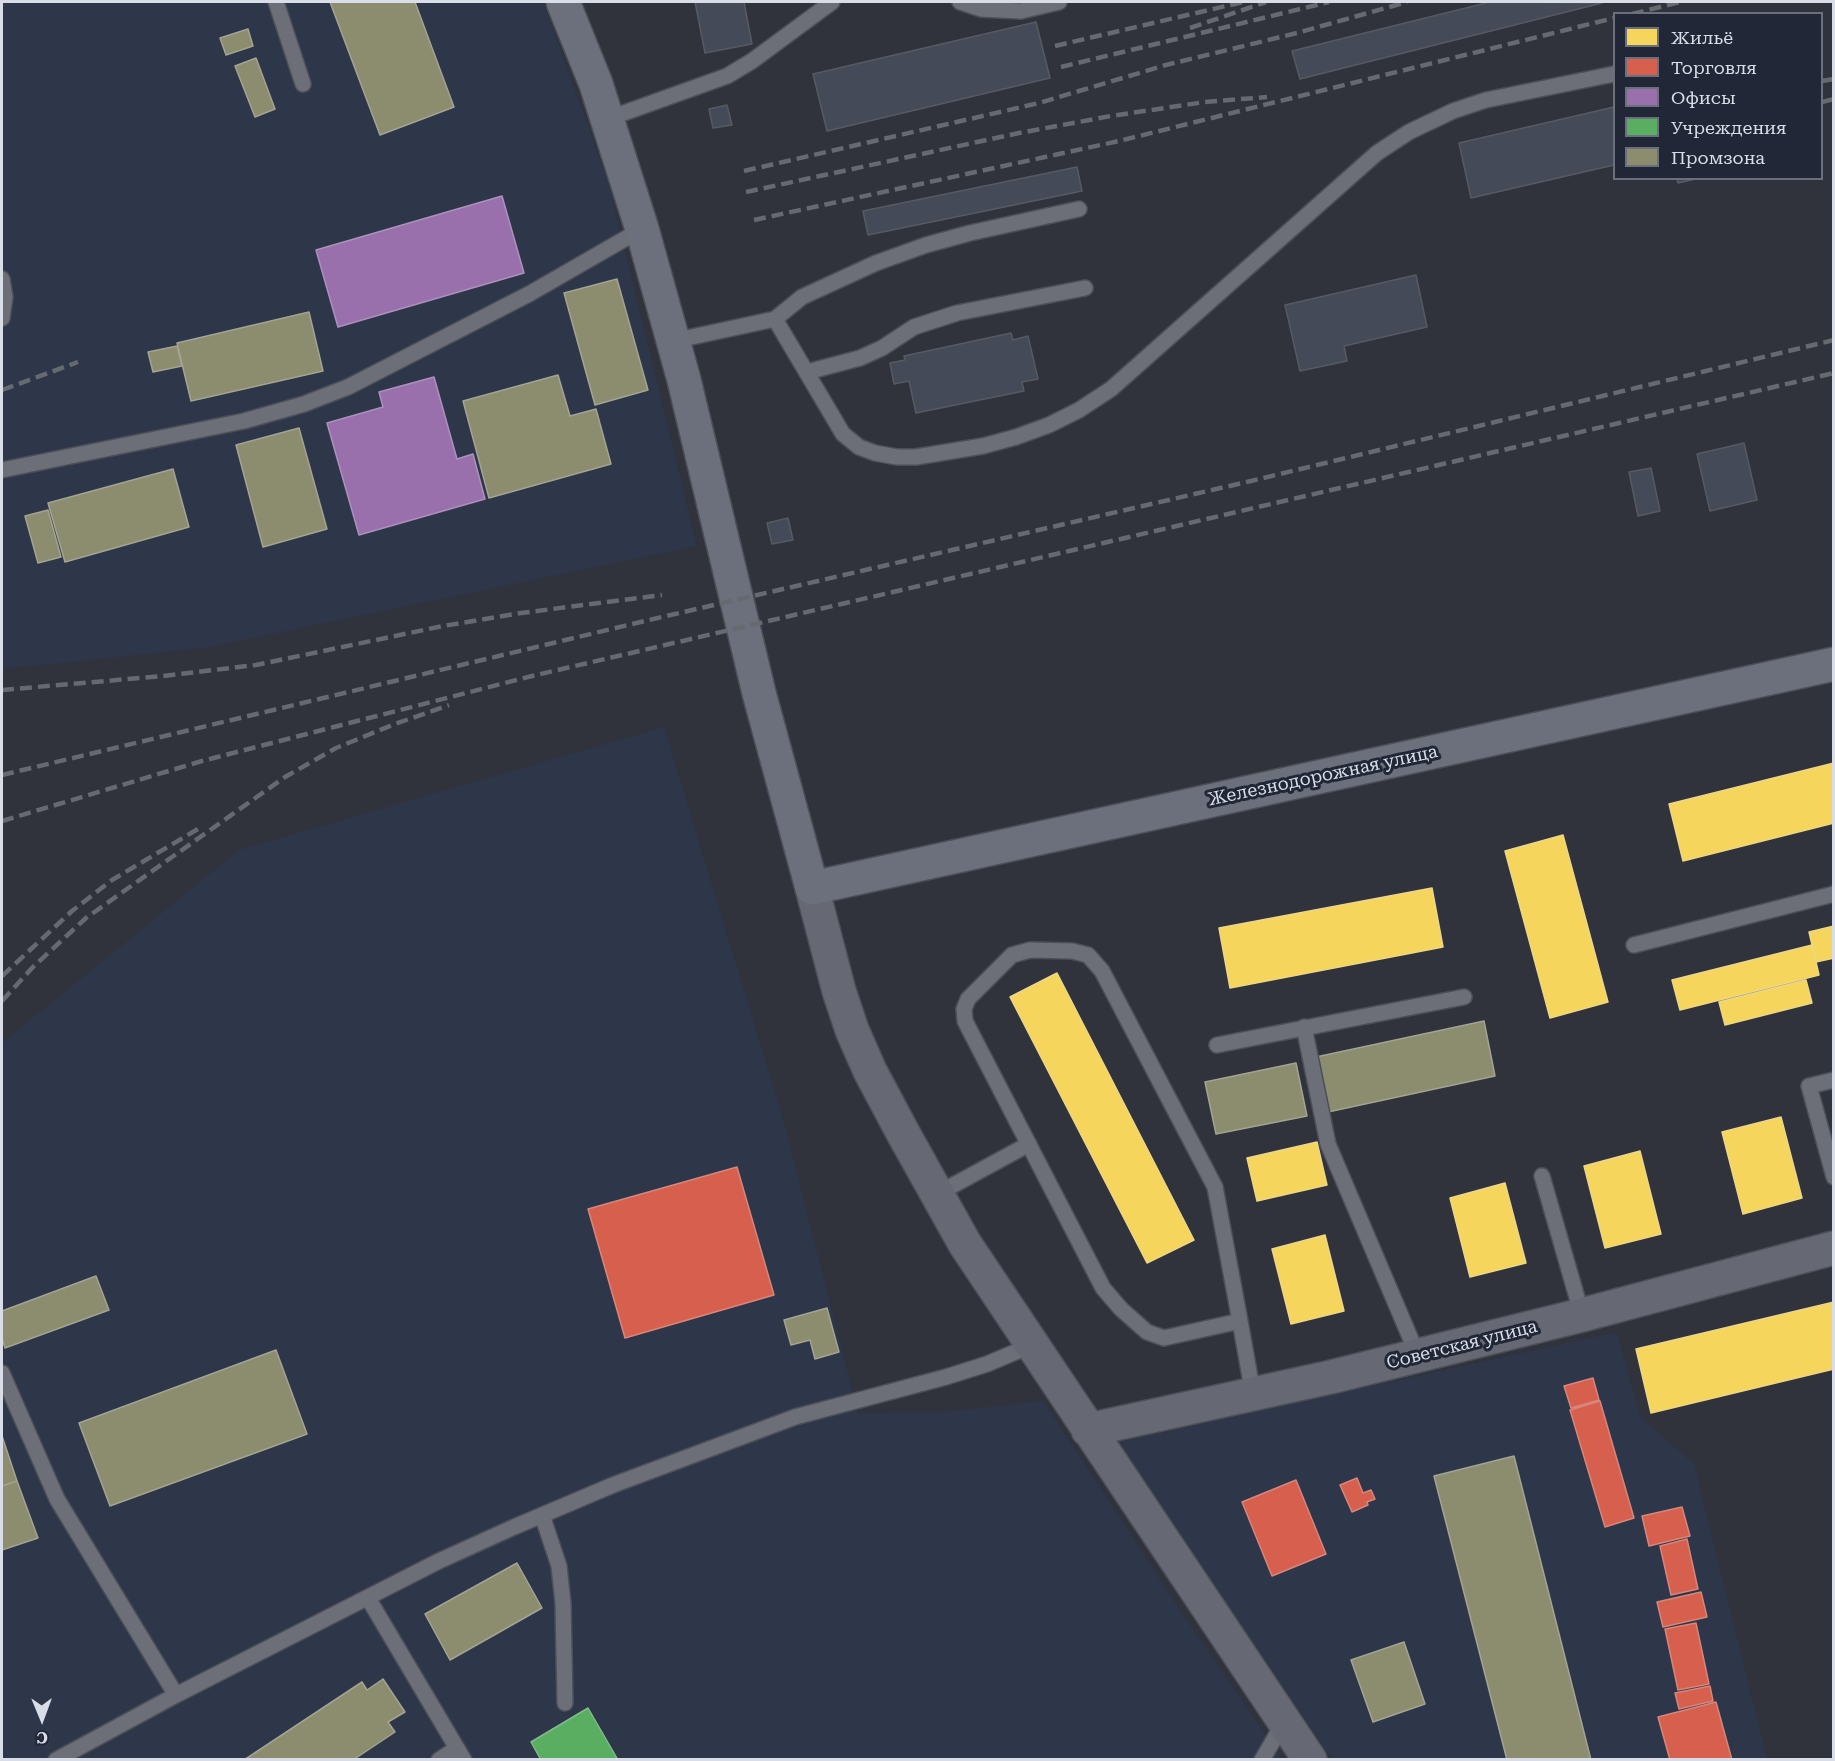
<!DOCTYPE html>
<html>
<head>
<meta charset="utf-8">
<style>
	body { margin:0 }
	#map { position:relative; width:1835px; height:1761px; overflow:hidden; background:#30333c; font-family:"Roboto Serif",serif }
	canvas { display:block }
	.frame { position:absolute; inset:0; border:3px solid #d9dde7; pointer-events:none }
	.legend { position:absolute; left:1613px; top:12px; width:210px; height:168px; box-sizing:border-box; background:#212737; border:2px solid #6b707d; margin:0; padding:8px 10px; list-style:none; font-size:18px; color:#d9dde7 }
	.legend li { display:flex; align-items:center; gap:12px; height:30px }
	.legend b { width:30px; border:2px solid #6b707d }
	.north { position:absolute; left:12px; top:1689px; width:60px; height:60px; -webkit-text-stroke:4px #212737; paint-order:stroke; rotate:179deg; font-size:16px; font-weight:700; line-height:24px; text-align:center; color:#d9dde7 }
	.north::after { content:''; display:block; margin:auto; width:21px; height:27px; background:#d9dde7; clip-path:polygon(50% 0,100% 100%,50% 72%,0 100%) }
</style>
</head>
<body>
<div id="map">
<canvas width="1835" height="1761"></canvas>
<div class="frame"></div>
<ul class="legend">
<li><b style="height:16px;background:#f6d55c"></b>Жильё</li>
<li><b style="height:16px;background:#d6604d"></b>Торговля</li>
<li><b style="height:16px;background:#9970ab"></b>Офисы</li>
<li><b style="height:16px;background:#5aae61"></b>Учреждения</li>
<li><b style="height:16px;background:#8c8c6e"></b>Промзона</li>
</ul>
<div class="north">С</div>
</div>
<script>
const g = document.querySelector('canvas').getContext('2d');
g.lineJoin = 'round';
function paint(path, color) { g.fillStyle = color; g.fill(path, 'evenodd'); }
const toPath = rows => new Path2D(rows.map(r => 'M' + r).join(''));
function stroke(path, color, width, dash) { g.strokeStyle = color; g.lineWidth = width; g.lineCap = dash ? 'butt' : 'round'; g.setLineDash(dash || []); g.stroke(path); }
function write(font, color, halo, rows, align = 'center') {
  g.font = font + ' "Roboto Serif",serif'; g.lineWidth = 6; g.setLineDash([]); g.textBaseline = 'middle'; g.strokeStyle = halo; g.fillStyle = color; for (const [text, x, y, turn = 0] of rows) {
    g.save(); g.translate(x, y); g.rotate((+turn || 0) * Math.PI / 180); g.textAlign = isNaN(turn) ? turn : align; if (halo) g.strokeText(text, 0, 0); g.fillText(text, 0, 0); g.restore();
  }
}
const built = toPath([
	[2,2,543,2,608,182,697,546,204,648,2,669],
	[664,727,783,1119,858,1413,943,1412,1043,1401,1184,1616,1282,1759,2,1760,2,1043,239,850],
	[1617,1332,1640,1417,1694,1464,1767,1759,1332,1759,1114,1443]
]);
const homes = toPath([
	[1834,763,1834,823,1683,861,1669,804,1834,763],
	[1563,835,1608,1002,1550,1018,1505,851,1563,835],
	[1432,888,1443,947,1230,988,1219,928,1432,888],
	[1834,926,1834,958,1816,962,1809,932,1834,926],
	[1812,945,1819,975,1680,1010,1672,980,1812,945],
	[1057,973,1194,1240,1147,1263,1010,997,1057,973],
	[1806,980,1812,1003,1725,1025,1719,1002,1806,980],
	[1781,1117,1802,1198,1743,1214,1722,1132,1781,1117],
	[1317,1142,1327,1185,1257,1201,1247,1158,1317,1142],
	[1640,1151,1661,1234,1605,1248,1584,1166,1640,1151],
	[1505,1183,1526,1263,1470,1277,1450,1198,1505,1183],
	[1325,1235,1344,1311,1291,1324,1272,1249,1325,1235],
	[1834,1302,1834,1369,1651,1413,1636,1349,1834,1302]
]);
const shops = toPath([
	[737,1167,774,1295,625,1338,588,1209,737,1167],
	[1593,1378,1599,1400,1571,1408,1564,1386,1593,1378],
	[1600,1401,1634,1518,1605,1527,1570,1410,1600,1401],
	[1357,1478,1363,1493,1371,1490,1375,1499,1367,1502,1368,1505,1352,1512,1340,1485,1357,1478],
	[1296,1480,1326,1554,1272,1576,1242,1502,1296,1480],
	[1682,1507,1690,1536,1649,1546,1642,1516,1682,1507],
	[1687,1539,1698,1589,1671,1595,1660,1546,1687,1539],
	[1701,1592,1707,1617,1663,1627,1657,1602,1701,1592],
	[1696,1623,1709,1684,1678,1690,1665,1629,1696,1623],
	[1710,1686,1713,1701,1679,1709,1675,1693,1710,1686],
	[1716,1702,1732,1760,1670,1760,1658,1717,1716,1702]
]);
const offices = toPath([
	[502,196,524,273,338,327,316,250,502,196],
	[434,377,457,459,473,454,485,499,359,535,327,423,383,407,379,392,434,377]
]);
const public = toPath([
	[588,1708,618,1760,541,1760,531,1742,588,1708]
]);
const industry = toPath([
	[330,2,415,2,454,107,380,135,330,2],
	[248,29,253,46,226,55,220,38,248,29],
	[256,58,275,109,255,117,235,66,256,58],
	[617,279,648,390,595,405,564,293,617,279],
	[309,312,323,371,191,401,177,343,309,312],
	[177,346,182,366,153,372,148,352,177,346],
	[558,375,570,416,596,409,611,464,489,498,463,401,558,375],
	[299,428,327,529,263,547,236,445,299,428],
	[173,469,189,527,65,562,48,503,173,469],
	[48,510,61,557,38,563,25,516,48,510],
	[1484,1021,1495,1076,1328,1112,1316,1057,1484,1021],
	[1296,1063,1307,1116,1216,1134,1205,1082,1296,1063],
	[96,1276,109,1310,5,1348,2,1338,2,1311,96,1276],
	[827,1308,839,1352,815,1359,810,1340,791,1345,784,1320,827,1308],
	[276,1350,307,1434,110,1506,79,1423,276,1350],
	[2,1436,17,1481,2,1486,2,1436],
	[1514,1456,1591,1760,1507,1760,1434,1476,1514,1456],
	[17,1481,38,1538,2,1550,2,1486,17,1481],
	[517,1563,542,1608,450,1660,425,1614,517,1563],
	[1404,1642,1425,1704,1373,1722,1351,1660,1404,1642],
	[383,1679,405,1712,388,1722,395,1732,353,1760,244,1760,362,1682,367,1690,383,1679]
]);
const building = toPath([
	[695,2,744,2,752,44,705,53,695,2],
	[1490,2,1602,3,1300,79,1292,51,1490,2],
	[1036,22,1050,78,827,131,813,74,1036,22],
	[727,105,732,125,713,128,709,109,727,105],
	[1614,107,1614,165,1471,198,1459,143,1614,107],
	[1077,167,1082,191,868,235,863,211,1077,167],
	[1677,178,1700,178,1678,183,1677,178],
	[1416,275,1427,327,1344,346,1347,361,1300,371,1285,305,1416,275],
	[1011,333,1013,340,1028,336,1038,379,1022,382,1024,391,916,413,909,381,894,384,890,363,905,360,904,356,1011,333],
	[1744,443,1757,500,1710,511,1697,454,1744,443],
	[1651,468,1660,511,1638,516,1629,472,1651,468],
	[788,518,793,540,772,544,767,523,788,518]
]);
const lane = toPath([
	[276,2,303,84],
	[960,2,981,9,1021,11,1059,2],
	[607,119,727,76,752,61,832,2],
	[2,279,5,297,2,318],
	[775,319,802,297,876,263,926,245,970,233,1079,209],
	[673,341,775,319,843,434,859,447,875,453,897,457,916,457,983,446,1016,437,1049,425,1079,410,1111,389,1377,153,1409,132,1453,111,1486,100,1614,74],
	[807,372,860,358,882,348,914,327,957,313,1085,288],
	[2,470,244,421,304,404,348,387,529,294,642,229],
	[1634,945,1834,894],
	[1030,950,1072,951,1088,955,1102,971,1215,1187,1240,1321,1164,1338,1147,1332,1121,1309,1103,1288,965,1021,964,1009,968,999,1012,955,1030,950],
	[1304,1027,1328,1144,1418,1356],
	[1217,1045,1464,997],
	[1834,1080,1809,1086,1834,1177],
	[1542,1176,1582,1315],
	[937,1194,1029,1144],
	[1240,1321,1253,1394],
	[2,1373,57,1499,176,1695],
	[542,1515,559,1566,563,1603,565,1703],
	[368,1598,464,1760],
	[56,1760,176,1695,439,1561,514,1527,613,1485,795,1417,946,1377,987,1364,1032,1345],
	[439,1760,457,1748],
	[1262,1760,1284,1722]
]);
const secondary = toPath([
	[812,888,839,991,852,1030,870,1071,903,1133,965,1244,1310,1760],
	[1088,1430,1331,1377,1582,1315,1834,1248]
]);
const primary = toPath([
	[563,2,596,84,642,229,684,380,759,693,812,888,1834,664]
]);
const rail = toPath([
	[1632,14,1680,2],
	[1190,28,1266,2],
	[1055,46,1243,2],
	[1061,67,1329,2],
	[1822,81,1834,79],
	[1822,102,1834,99],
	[744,171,1039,103,1166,65,1297,33,1407,2],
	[746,192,1019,133,1111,116,1205,102,1267,97],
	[754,220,1119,141,1614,18],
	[2,390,78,362],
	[2,690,163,676,256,665,443,626,521,613,662,595],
	[2,775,649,620,1251,481,1834,340],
	[2,821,202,761,532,676,1834,373],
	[2,976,72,911,112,880,203,826],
	[2,1001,32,968,86,918,285,777,336,748,395,724,449,705]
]);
const streetNames = [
	["Железнодорожная улица",1323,776,-12],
	["Советская улица",1462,1345,-14]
];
paint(built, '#2e364a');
paint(homes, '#f6d55c');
stroke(homes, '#edd786', 1.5);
paint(shops, '#d6604d');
stroke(shops, '#d7867b', 1.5);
paint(offices, '#9970ab');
stroke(offices, '#ac91bd', 1.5);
paint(public, '#5aae61');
stroke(public, '#80bc89', 1.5);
paint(industry, '#8c8c6e');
stroke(industry, '#a3a492', 1.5);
paint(building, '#454a58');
stroke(building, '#565a61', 1.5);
stroke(lane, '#4c4f57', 18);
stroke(secondary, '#4c4f57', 36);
stroke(primary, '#4c4f57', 36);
stroke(lane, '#6c6f78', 15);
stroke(secondary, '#666973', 33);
stroke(primary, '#6c707c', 33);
stroke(rail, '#666970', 4.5, [12, 6]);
write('18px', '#d9dde7', '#212737', streetNames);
</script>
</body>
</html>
